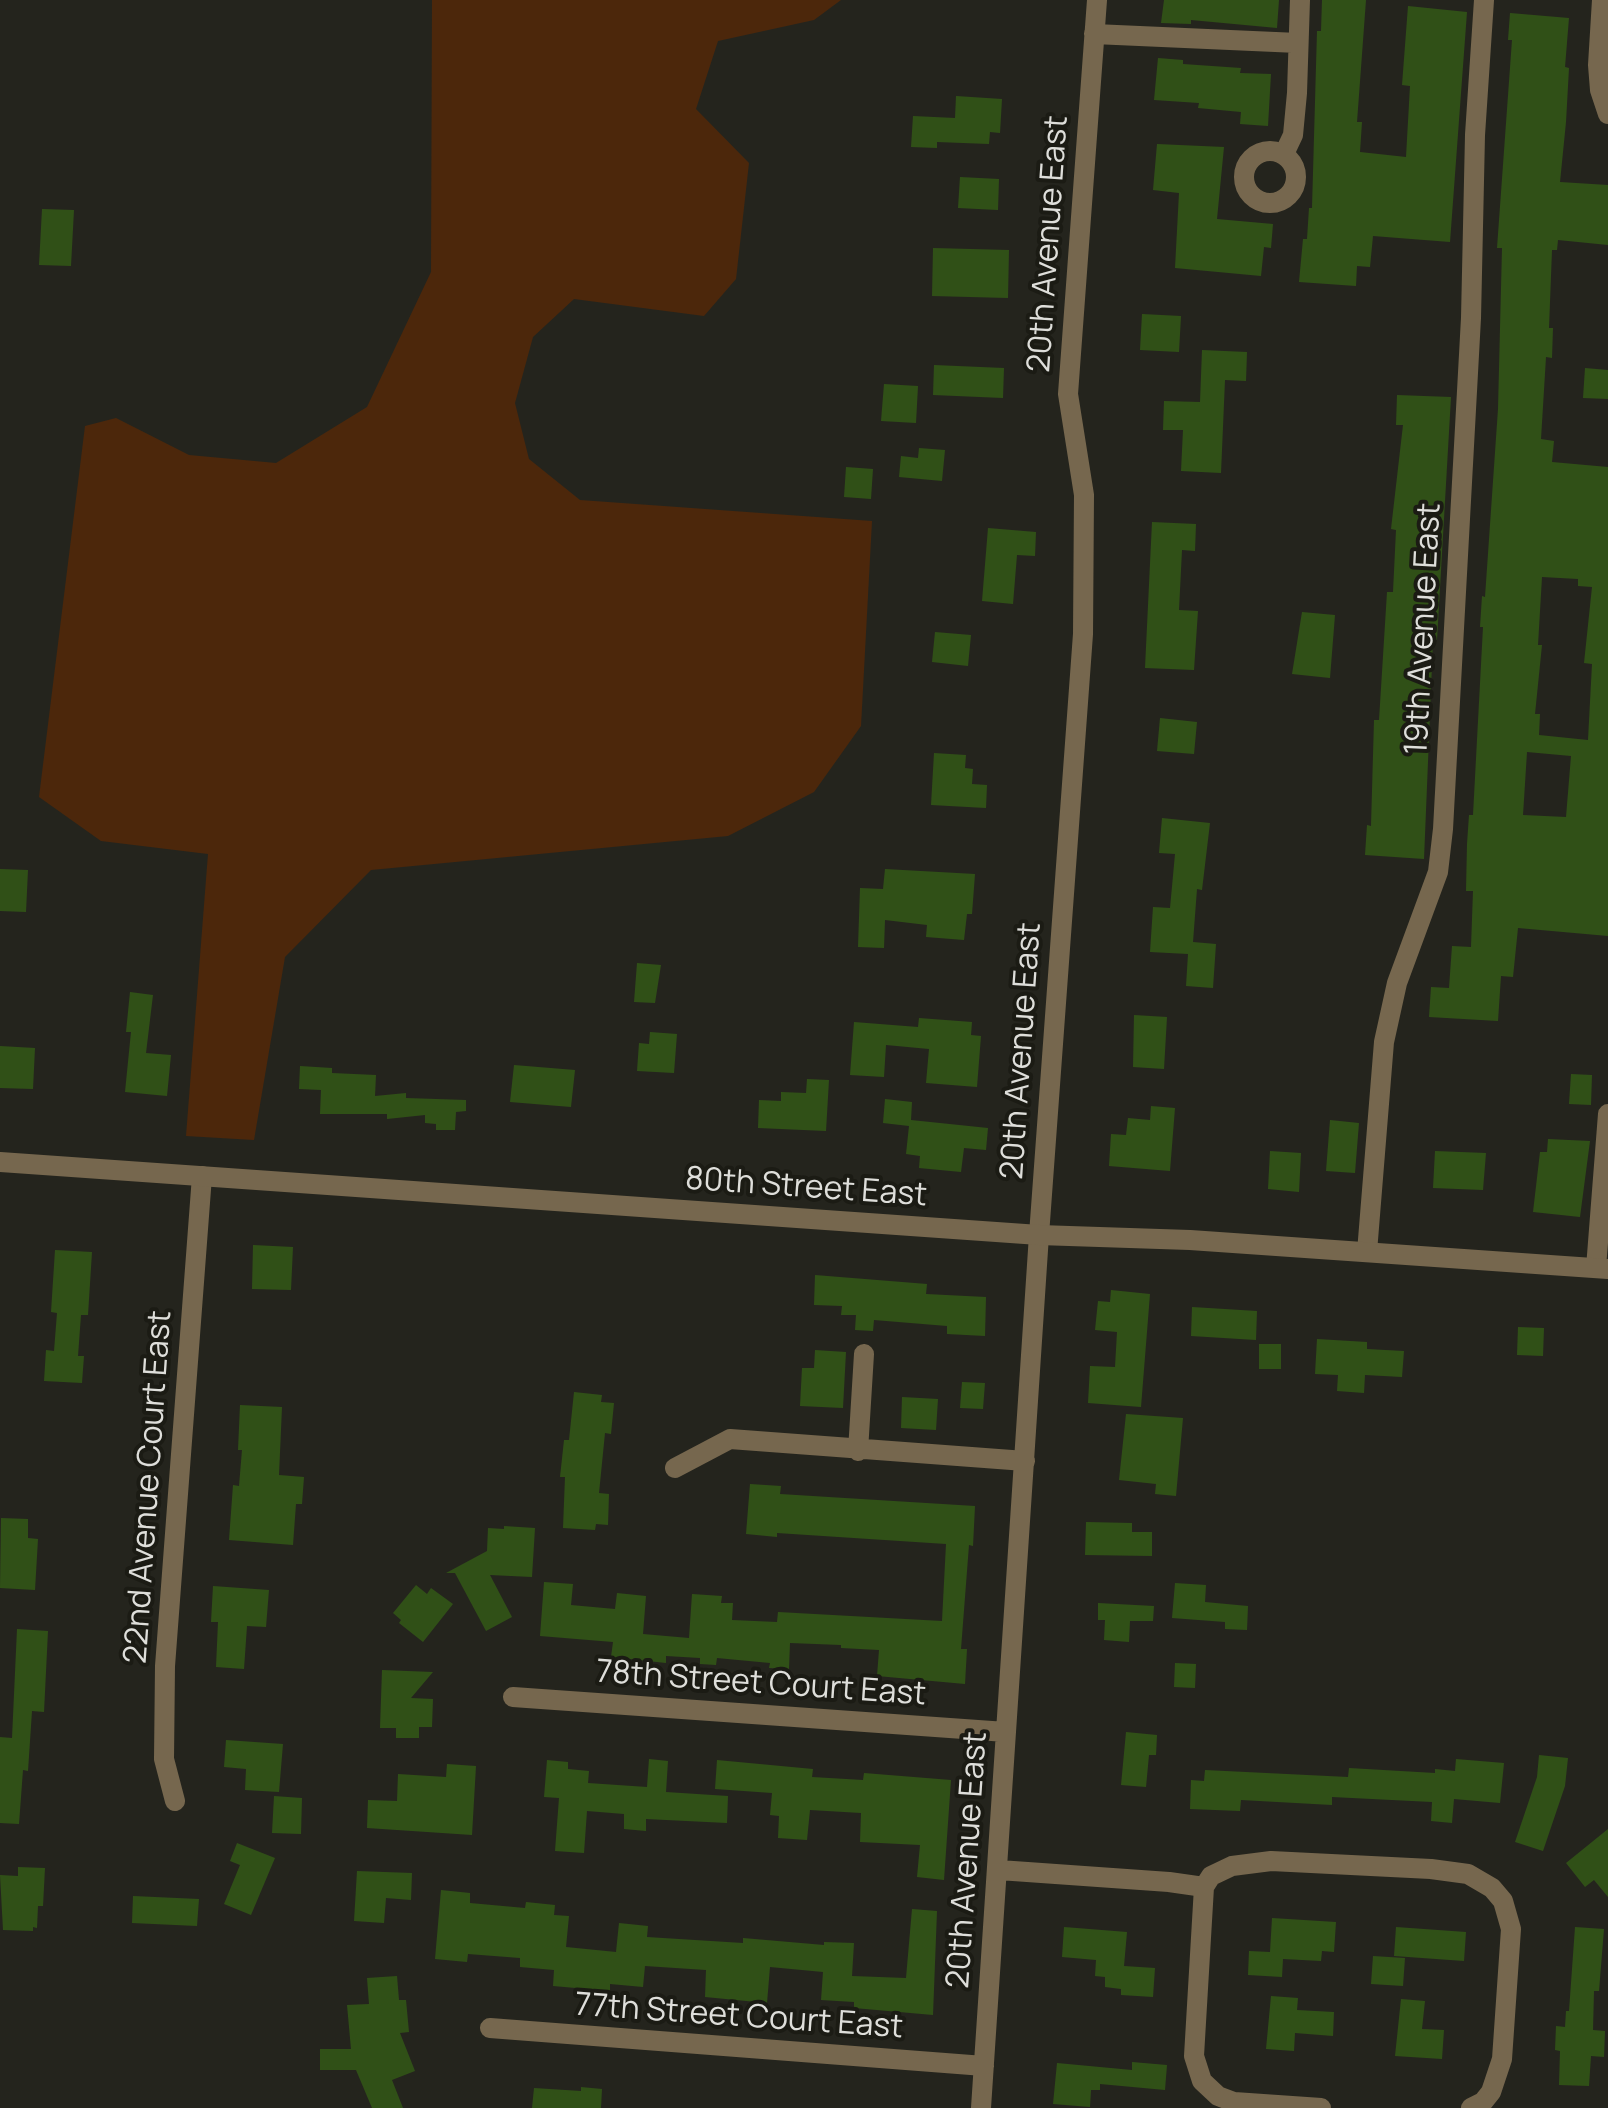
<!DOCTYPE html>
<html>
<head>
<meta charset="utf-8">
<style>
	body { margin:0 }
	canvas { display:block; background:#24241d }
</style>
</head>
<body>
<canvas width="1608" height="2108"></canvas>
<script>
const g = document.querySelector('canvas').getContext('2d');
g.lineJoin = 'round';
function paint(path, color) { g.fillStyle = color; g.fill(path, 'evenodd'); }
const toPath = rows => new Path2D(rows.map(r => 'M' + r).join(''));
function stroke(path, color, width, dash) { g.strokeStyle = color; g.lineWidth = width; g.lineCap = dash ? 'butt' : 'round'; g.setLineDash(dash || []); g.stroke(path); }
function write(font, color, halo, rows, align = 'center') {
  g.font = font + ' Manrope,sans-serif'; g.lineWidth = 8; g.setLineDash([]); g.textBaseline = 'middle'; g.strokeStyle = halo; g.fillStyle = color; for (const [text, x, y, turn = 0] of rows) {
    g.save(); g.translate(x, y); g.rotate((+turn || 0) * Math.PI / 180); g.textAlign = isNaN(turn) ? turn : align; if (halo) g.strokeText(text, 0, 0); g.fillText(text, 0, 0); g.restore();
  }
}
const green = toPath([
	[432,0,841,0,814,20,718,41,696,109,749,163,736,279,704,316,574,299,533,337,515,403,529,459,580,500,872,521,861,726,814,792,728,836,371,870,285,957,254,1140,186,1136,208,854,101,841,39,797,85,426,116,418,189,455,276,463,367,407,431,272]
]);
const building = toPath([
	[1164,0,1279,0,1277,28,1191,20,1191,24,1161,23],
	[1322,0,1366,0,1357,122,1362,122,1360,152,1406,157,1410,86,1402,85,1408,6,1467,12,1450,242,1373,236,1370,267,1357,266,1356,286,1299,282,1303,239,1307,239,1309,208,1312,208,1317,31,1321,31],
	[1510,13,1569,18,1565,67,1569,68,1566,122,1560,182,1608,185,1608,245,1558,240,1557,250,1552,250,1549,328,1553,328,1552,358,1546,357,1541,439,1554,441,1552,462,1608,467,1608,936,1518,928,1513,977,1501,976,1498,1021,1429,1017,1431,987,1449,988,1452,946,1471,947,1473,891,1466,891,1467,844,1469,815,1473,815,1483,627,1480,627,1482,596,1485,597,1498,409,1502,248,1497,248,1512,40,1508,40],
	[1542,577,1578,579,1578,586,1592,587,1584,663,1592,664,1588,740,1539,735,1540,714,1535,714,1542,645,1538,645],
	[1527,752,1571,756,1566,817,1523,815],
	[1158,58,1183,60,1183,64,1241,68,1240,73,1271,74,1268,126,1240,124,1241,112,1198,108,1199,103,1154,100],
	[956,96,1002,99,1000,133,990,132,989,144,937,142,937,148,911,147,913,116,955,118],
	[1157,144,1224,147,1217,219,1273,224,1271,248,1264,247,1261,276,1175,268,1179,193,1153,190],
	[960,177,999,179,998,210,958,208],
	[42,209,74,210,71,266,39,265],
	[933,248,1009,250,1008,298,932,296],
	[1142,314,1181,316,1179,352,1140,350],
	[1202,350,1247,352,1246,381,1225,380,1221,473,1181,471,1183,430,1163,430,1164,401,1200,402],
	[934,365,1004,368,1003,398,933,395],
	[1585,368,1608,370,1608,399,1583,398],
	[884,384,918,386,916,423,881,421],
	[1397,395,1451,397,1437,640,1433,640,1424,859,1365,855,1367,825,1371,826,1374,720,1379,720,1387,592,1393,592,1396,530,1391,529,1403,425,1396,425],
	[919,448,945,450,942,481,899,477,901,456,918,458],
	[846,467,873,469,871,499,844,497],
	[1152,522,1196,524,1195,551,1182,550,1179,610,1198,611,1194,670,1145,668],
	[988,528,1036,532,1035,556,1017,555,1013,604,982,601],
	[1302,612,1335,615,1330,678,1292,674],
	[935,632,971,635,968,666,932,662],
	[1160,718,1197,722,1194,754,1157,751],
	[934,753,966,755,965,768,973,769,972,784,987,785,986,808,931,805],
	[1162,818,1210,823,1202,890,1197,889,1193,942,1216,944,1213,988,1186,986,1188,954,1150,952,1153,907,1170,908,1175,854,1159,853],
	[0,869,28,870,26,912,0,911],
	[885,869,975,874,972,914,967,914,964,940,926,937,927,925,885,920,884,948,858,947,860,888,883,889],
	[637,963,661,965,655,1003,634,1002],
	[130,992,153,995,146,1053,171,1055,167,1096,125,1092,131,1032,126,1032],
	[1134,1015,1167,1017,1164,1069,1133,1067],
	[919,1018,972,1022,971,1035,981,1036,977,1087,926,1083,929,1049,886,1045,884,1077,850,1075,854,1022,918,1027],
	[650,1032,677,1034,674,1073,637,1071,639,1043,649,1044],
	[0,1046,35,1048,33,1089,0,1088],
	[514,1065,575,1070,571,1107,510,1102],
	[300,1066,332,1068,332,1073,376,1075,375,1096,406,1093,406,1098,466,1100,466,1111,456,1112,455,1130,436,1130,436,1124,425,1123,425,1115,387,1119,387,1114,320,1114,321,1090,299,1089],
	[1571,1074,1592,1075,1591,1105,1569,1104],
	[807,1079,829,1080,826,1131,758,1128,759,1100,781,1101,781,1092,806,1093],
	[885,1099,912,1102,911,1120,988,1128,986,1150,964,1148,961,1172,919,1168,920,1156,906,1154,909,1126,883,1123],
	[1151,1106,1175,1108,1170,1171,1109,1166,1111,1134,1126,1135,1128,1118,1150,1120],
	[1330,1120,1359,1123,1355,1173,1326,1171],
	[1548,1139,1590,1141,1580,1217,1533,1212,1540,1152,1547,1152],
	[1270,1151,1301,1153,1299,1192,1268,1189],
	[1435,1151,1486,1153,1483,1190,1433,1188],
	[253,1245,293,1247,291,1290,252,1289],
	[55,1250,92,1252,88,1315,81,1315,78,1356,84,1356,82,1383,44,1381,46,1350,54,1351,57,1313,51,1312],
	[815,1275,927,1284,926,1294,986,1297,985,1336,947,1334,947,1326,874,1320,873,1331,855,1330,856,1315,841,1315,842,1306,814,1305],
	[1111,1290,1150,1294,1141,1407,1088,1403,1090,1366,1115,1367,1117,1332,1095,1330,1098,1301,1110,1302],
	[1192,1307,1257,1311,1256,1340,1191,1336],
	[1518,1327,1544,1328,1543,1356,1517,1355],
	[1317,1339,1367,1342,1367,1349,1404,1351,1402,1377,1365,1375,1364,1393,1337,1391,1338,1375,1315,1374],
	[1259,1344,1281,1344,1281,1369,1259,1369],
	[815,1350,846,1352,843,1408,800,1406,802,1368,814,1368],
	[962,1382,985,1383,983,1409,960,1408],
	[574,1392,602,1395,601,1402,614,1403,611,1434,605,1433,599,1493,609,1494,608,1525,596,1524,595,1530,563,1528,565,1477,560,1477,564,1440,569,1440],
	[902,1397,938,1399,936,1430,901,1428],
	[240,1405,282,1407,279,1475,304,1477,302,1504,296,1504,293,1545,229,1540,233,1485,239,1486,242,1450,238,1450],
	[1126,1414,1183,1418,1176,1496,1155,1494,1156,1484,1119,1480],
	[750,1484,781,1486,780,1494,975,1506,973,1546,969,1545,961,1649,967,1649,965,1684,877,1676,879,1650,841,1648,841,1645,790,1643,789,1669,769,1668,770,1663,717,1658,716,1665,700,1664,700,1658,666,1656,666,1663,611,1657,613,1642,540,1636,544,1582,573,1584,571,1605,615,1609,617,1593,646,1596,643,1634,689,1638,692,1594,722,1596,721,1603,733,1603,732,1620,777,1622,778,1612,942,1621,946,1544,777,1533,777,1537,746,1534],
	[1,1518,28,1519,28,1538,38,1539,35,1590,0,1588],
	[1086,1522,1132,1523,1132,1532,1152,1532,1152,1556,1085,1555],
	[504,1526,535,1528,532,1577,490,1575,512,1617,486,1631,455,1573,446,1573,487,1551,488,1528,504,1529],
	[1175,1583,1206,1585,1205,1602,1248,1606,1247,1630,1225,1629,1225,1622,1172,1618],
	[416,1585,427,1594,431,1588,453,1604,423,1642,399,1623,401,1620,393,1613],
	[213,1586,269,1590,266,1627,247,1626,244,1669,216,1667,218,1622,211,1622],
	[1098,1603,1154,1606,1153,1621,1130,1621,1129,1642,1104,1640,1105,1620,1098,1620],
	[17,1629,48,1631,44,1712,32,1711,28,1771,23,1770,19,1824,0,1823,0,1737,12,1738],
	[1175,1663,1196,1664,1195,1688,1174,1687],
	[382,1670,433,1672,411,1698,433,1699,432,1727,419,1727,419,1738,396,1738,396,1728,380,1728],
	[1126,1732,1157,1735,1156,1755,1149,1755,1146,1787,1121,1785],
	[226,1740,283,1744,279,1792,245,1790,246,1769,224,1767],
	[1539,1755,1568,1758,1565,1786,1543,1851,1515,1842,1537,1777],
	[649,1759,668,1761,666,1792,728,1796,727,1823,646,1819,646,1831,624,1829,624,1814,587,1811,584,1853,555,1851,559,1798,544,1797,547,1760,568,1762,568,1769,589,1771,588,1783,647,1787],
	[1456,1759,1504,1763,1500,1803,1454,1799,1452,1823,1431,1821,1432,1802,1332,1797,1332,1805,1241,1800,1240,1811,1190,1809,1191,1780,1204,1781,1205,1770,1348,1777,1349,1768,1435,1773,1435,1769,1455,1771],
	[717,1760,813,1769,812,1777,863,1780,864,1773,951,1780,944,1880,917,1877,920,1845,860,1842,861,1813,810,1810,807,1840,778,1838,779,1816,770,1815,772,1793,715,1789],
	[447,1764,476,1766,472,1835,367,1828,368,1800,397,1801,398,1774,446,1777],
	[274,1796,302,1798,301,1834,272,1833],
	[1608,1829,1608,1897,1594,1880,1585,1887,1566,1863],
	[237,1843,275,1858,251,1915,224,1904,240,1865,230,1861],
	[18,1867,45,1868,43,1906,38,1906,37,1928,33,1927,33,1931,3,1930,0,1875,18,1876],
	[357,1871,412,1873,411,1900,386,1898,384,1923,354,1921],
	[441,1890,470,1893,470,1903,525,1908,526,1902,555,1905,554,1915,569,1916,566,1947,616,1952,619,1923,648,1926,647,1937,743,1943,743,1938,824,1945,824,1942,854,1943,852,1976,906,1978,912,1909,937,1911,933,2015,854,2008,854,2002,821,2000,823,1972,770,1967,767,2003,705,1997,706,1970,645,1966,643,1987,610,1984,610,1991,553,1986,554,1970,520,1967,520,1958,468,1954,467,1962,435,1959],
	[133,1896,199,1899,197,1926,132,1923],
	[1272,1918,1336,1922,1334,1952,1322,1951,1321,1961,1283,1959,1282,1977,1248,1975,1249,1951,1270,1952],
	[1064,1927,1127,1932,1124,1966,1155,1968,1153,1997,1121,1995,1121,1989,1105,1987,1105,1977,1095,1976,1096,1960,1062,1957],
	[1396,1927,1466,1932,1464,1961,1394,1956],
	[1575,1927,1604,1929,1599,1991,1594,1991,1593,2030,1605,2031,1604,2057,1591,2056,1589,2086,1559,2085,1560,2051,1555,2050,1556,2026,1565,2027,1566,2011,1569,2011],
	[1373,1956,1405,1958,1403,1986,1371,1984],
	[397,1976,399,2000,406,2000,409,2032,400,2033,415,2071,392,2080,403,2108,372,2108,356,2070,320,2070,320,2049,351,2049,347,2005,369,2004,367,1978],
	[1271,1996,1298,1998,1297,2010,1334,2012,1333,2036,1295,2033,1294,2051,1266,2049],
	[1401,1999,1425,2001,1422,2029,1444,2030,1442,2059,1395,2056],
	[1132,2062,1167,2065,1165,2090,1100,2084,1100,2090,1091,2090,1090,2107,1053,2104,1057,2063,1132,2070],
	[581,2087,602,2089,601,2108,532,2108,534,2088,581,2091]
]);
const minor = toPath([
	[1602,0,1598,65,1600,90,1608,114],
	[1094,34,1298,43],
	'1244 177a26 26 0 1 1 52 0a26 26 0 1 1-52 0Z',
	[1284,154,1293,135,1297,93,1300,0],
	[1367,1252,1384,1042,1397,983,1438,872,1443,829,1471,318,1475,135,1484,0],
	[1596,1268,1608,1114],
	[858,1451,864,1354],
	[675,1468,730,1439,1025,1461],
	[513,1697,1006,1732],
	[175,1801,164,1759,165,1666,202,1176],
	[999,1870,1169,1882,1204,1887,1211,1876,1232,1866,1271,1861,1431,1869,1468,1874,1492,1888,1503,1901,1511,1929,1502,2059,1491,2092,1483,2102,1471,2108],
	[1204,1887,1194,2056,1202,2081,1218,2096,1234,2102,1321,2108],
	[490,2028,984,2066],
	[981,2108,1039,1235,1083,634,1084,495,1068,394,1097,0]
]);
const tertiary = toPath([
	[0,1162,1039,1235,1190,1240,1608,1269]
]);
const streetNames = [
	["20th Avenue East",1049,244,-86],
	["19th Avenue East",1424,629,-87],
	["20th Avenue East",1022,1051,-86],
	["80th Street East",806,1188,4],
	["22nd Avenue Court East",149,1487,-86],
	["78th Street Court East",761,1684,4],
	["20th Avenue East",968,1860,-86],
	["77th Street Court East",739,2017,4]
];
paint(green, '#4c270b');
paint(building, '#305017');
stroke(minor, '#76674e', 20);
stroke(tertiary, '#76674e', 20);
write('32px', '#dededa', '#1b1b14', streetNames);
</script>
</body>
</html>
